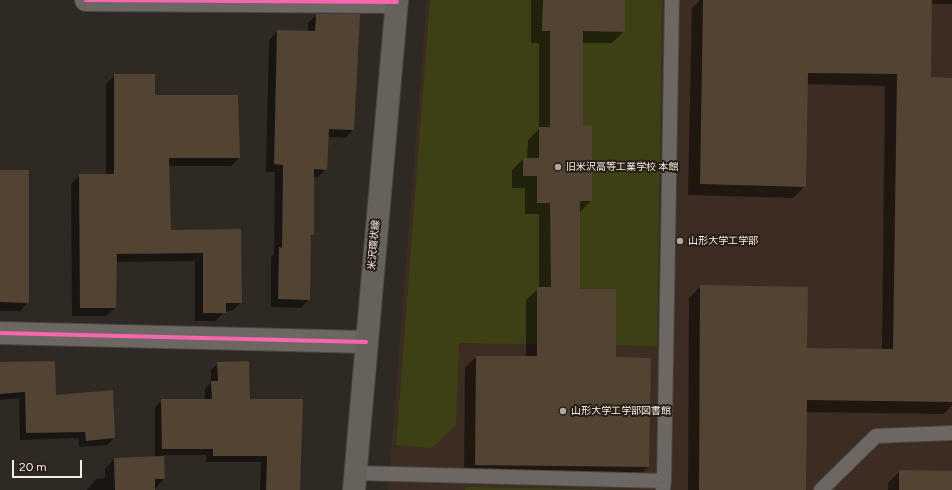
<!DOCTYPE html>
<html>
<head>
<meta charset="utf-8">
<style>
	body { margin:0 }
	#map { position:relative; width:952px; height:490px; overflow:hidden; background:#2f2924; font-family:Figtree,sans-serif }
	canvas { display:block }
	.scale { position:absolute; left:12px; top:460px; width:70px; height:18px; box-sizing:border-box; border:2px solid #f4ece6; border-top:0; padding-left:5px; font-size:12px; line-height:14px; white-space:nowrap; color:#f4ece6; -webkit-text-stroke:3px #291e16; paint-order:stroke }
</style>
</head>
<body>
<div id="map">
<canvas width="952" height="490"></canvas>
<div class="scale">20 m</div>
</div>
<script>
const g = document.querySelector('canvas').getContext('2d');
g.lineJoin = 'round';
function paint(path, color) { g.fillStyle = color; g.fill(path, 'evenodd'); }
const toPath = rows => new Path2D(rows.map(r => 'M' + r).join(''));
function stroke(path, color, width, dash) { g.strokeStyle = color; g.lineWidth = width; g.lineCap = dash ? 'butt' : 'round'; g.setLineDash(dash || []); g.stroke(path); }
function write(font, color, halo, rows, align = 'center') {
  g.font = font + ' Figtree,"Noto Sans JP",sans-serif'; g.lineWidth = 4; g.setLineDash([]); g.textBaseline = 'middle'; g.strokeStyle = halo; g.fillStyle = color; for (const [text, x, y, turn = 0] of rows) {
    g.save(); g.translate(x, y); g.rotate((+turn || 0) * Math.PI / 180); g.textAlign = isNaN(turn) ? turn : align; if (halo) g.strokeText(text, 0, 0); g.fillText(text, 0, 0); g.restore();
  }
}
const built = toPath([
	[427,0,952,0,952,490,388,490]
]);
const green = toPath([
	[430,0,662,0,657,346,459,343,456,425,432,448,396,445],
	[465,487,629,490,465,490]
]);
const shadow = toPath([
	[531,0,624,0,624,31,612,43,582,43,582,127,591,201,579,213,579,290,615,358,648,467,637,478,464,476,465,368,476,357,526,357,526,300,539,288,539,214,525,214,525,188,512,188,512,170,523,159,527,159,528,140,539,129,539,43,531,43],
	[700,0,952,0,952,4,931,4,930,78,952,79,952,405,944,414,806,412,805,490,688,490,689,298,701,286,806,349,882,350,885,86,807,84,805,186,793,198,688,195,692,8],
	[316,15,353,130,345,138,328,137,326,169,318,177,313,177,313,234,310,237,309,299,301,308,271,307,271,257,274,254,275,172,266,172,269,40,278,31,308,32,308,23],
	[115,75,154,96,239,158,231,166,168,166,170,231,240,230,241,303,232,311,225,311,216,321,195,321,195,261,116,262,115,308,106,316,72,316,71,184,80,175,106,175,106,84],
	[0,171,28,302,20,311,0,311],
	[0,361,0,363,55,396,112,391,114,438,107,445,79,447,79,438,20,440,19,398,0,400],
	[218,363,249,400,299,490,260,490,261,462,206,462,206,455,163,455,164,479,154,490,87,490,96,479,105,478,105,469,114,459,155,457,155,407,162,400,205,400,205,389,211,382,211,370],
	[900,471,952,472,952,490,888,490,888,483]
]);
const building = toPath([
	[543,0,625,0,625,32,583,31,583,126,592,125,592,201,580,201,580,289,616,289,616,357,651,358,649,467,475,465,476,356,537,356,537,287,551,287,550,203,537,203,537,176,523,176,523,158,539,158,539,127,550,127,550,31,542,31],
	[703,0,932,0,931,77,952,78,952,402,807,400,806,490,699,490,700,285,808,287,807,348,893,349,897,74,808,73,806,187,700,184],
	[316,14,360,14,354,130,329,129,327,170,314,169,314,235,311,235,310,300,278,299,279,247,282,248,283,165,274,164,277,30,315,31],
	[114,74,155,74,155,95,238,95,240,158,169,158,171,230,241,229,242,303,226,303,226,313,203,313,203,253,117,254,116,308,80,308,79,174,114,174],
	[0,170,29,170,29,303,0,302],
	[55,361,56,395,113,390,115,438,86,441,85,432,26,433,25,392,0,394,0,362],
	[249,361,250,399,303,399,300,490,266,490,267,456,213,456,213,449,162,449,161,399,212,399,211,381,218,381,217,362],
	[164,456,165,479,155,479,155,490,115,490,114,458],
	[899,470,952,471,952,490,899,490]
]);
const lane = toPath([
	[356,473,664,481,663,490],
	[664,481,672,0],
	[821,490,876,436,952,433]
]);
const street = toPath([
	[86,0,397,2],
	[0,333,366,342]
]);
const secondary = toPath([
	[354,490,397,0]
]);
const cycleway = toPath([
	[86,0,397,2],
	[0,333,366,342]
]);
const markers = [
	[558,167,4,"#afa8a2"],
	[680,241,4,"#afa8a2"],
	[563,411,4,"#afa8a2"]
];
const poiNames = [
	["旧米沢高等工業学校 本館",566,167],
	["山形大学工学部",688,241],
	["山形大学工学部図書館",571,411]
];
const streetNames = [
	["米沢環状線",374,245,-85]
];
paint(built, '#3c2c21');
paint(green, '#3d4015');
paint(shadow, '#0007');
paint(building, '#524333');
stroke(lane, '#4b4641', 16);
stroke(street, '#4b4641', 24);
stroke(secondary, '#4b4641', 24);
stroke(lane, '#6c6763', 14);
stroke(street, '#6c6763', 22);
stroke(secondary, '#67615b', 22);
stroke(cycleway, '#f766af', 4);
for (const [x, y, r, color] of markers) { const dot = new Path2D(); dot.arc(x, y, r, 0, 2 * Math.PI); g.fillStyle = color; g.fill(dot); stroke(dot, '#291e16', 1.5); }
write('10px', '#f4ece6', '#291e16', poiNames, 'left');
write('10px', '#f4ece6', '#291e16', streetNames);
</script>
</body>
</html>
